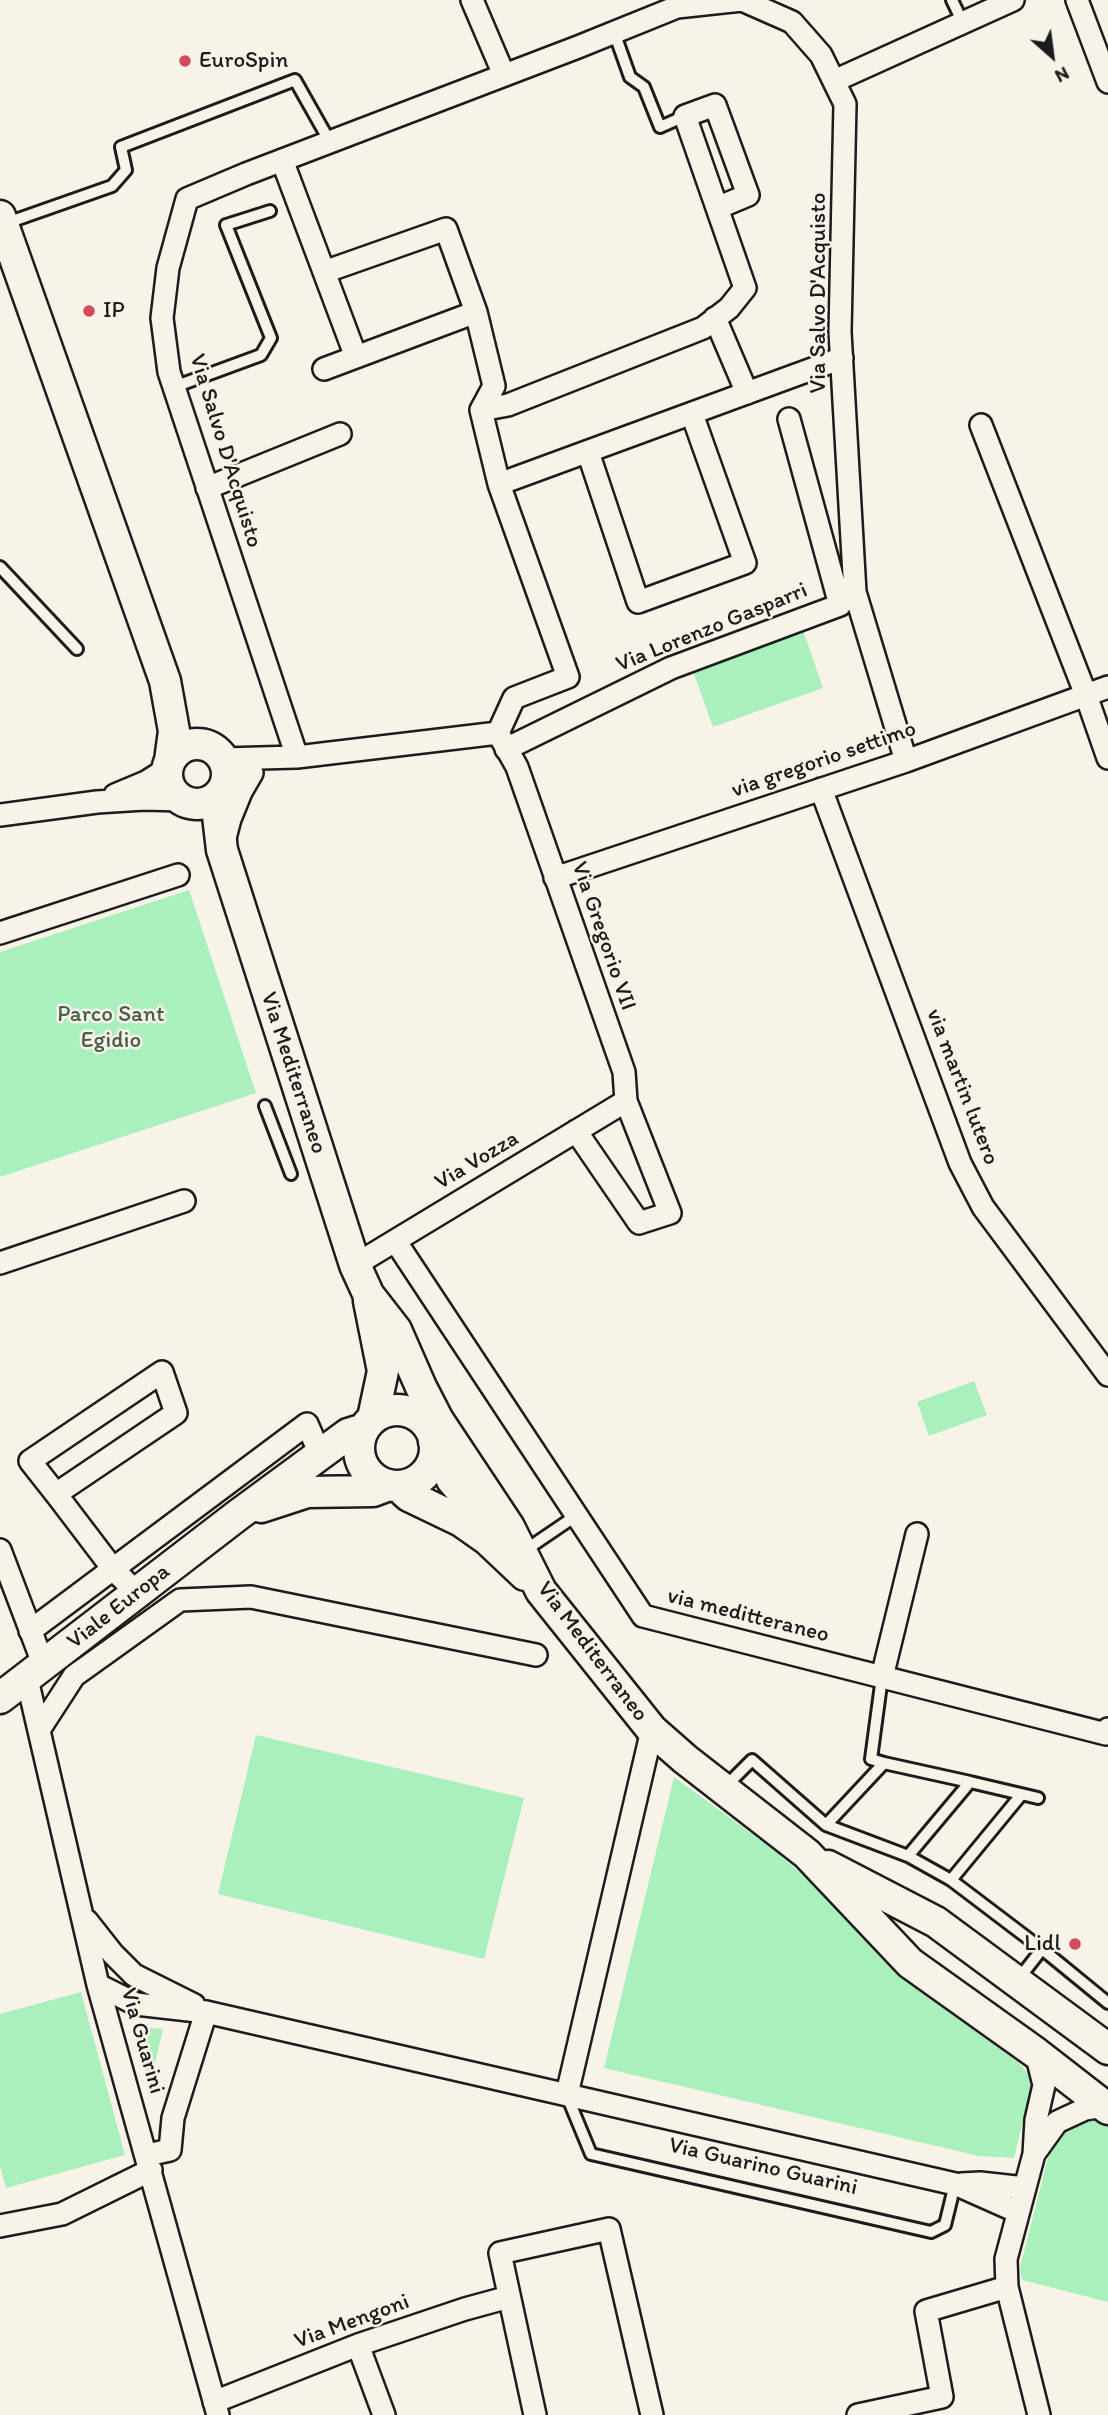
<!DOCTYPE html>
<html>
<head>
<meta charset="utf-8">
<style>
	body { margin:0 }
	#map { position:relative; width:1108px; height:2415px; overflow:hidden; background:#f7f3e8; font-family:Itim,sans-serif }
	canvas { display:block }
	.north { position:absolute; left:1017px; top:21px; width:70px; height:70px; -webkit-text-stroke:5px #f7f3e8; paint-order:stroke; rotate:152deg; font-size:19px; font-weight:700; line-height:28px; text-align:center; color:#1c1c1c }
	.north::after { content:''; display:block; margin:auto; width:24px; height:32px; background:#1c1c1c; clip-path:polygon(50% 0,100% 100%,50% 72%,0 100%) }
</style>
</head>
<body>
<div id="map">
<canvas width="1108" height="2415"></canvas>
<div class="north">N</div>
</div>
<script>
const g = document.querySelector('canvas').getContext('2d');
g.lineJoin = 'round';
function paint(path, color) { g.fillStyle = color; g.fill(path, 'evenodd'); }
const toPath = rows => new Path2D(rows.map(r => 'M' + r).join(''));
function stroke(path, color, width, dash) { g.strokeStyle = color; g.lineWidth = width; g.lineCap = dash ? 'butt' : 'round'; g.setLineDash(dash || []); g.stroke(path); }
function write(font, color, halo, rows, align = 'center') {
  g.font = font + ' Itim,sans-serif'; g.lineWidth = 5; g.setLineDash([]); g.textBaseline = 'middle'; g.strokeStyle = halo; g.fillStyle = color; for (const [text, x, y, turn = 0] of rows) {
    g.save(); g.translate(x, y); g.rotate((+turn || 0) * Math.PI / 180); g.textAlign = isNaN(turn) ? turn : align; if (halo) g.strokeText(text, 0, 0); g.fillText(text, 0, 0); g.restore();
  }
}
const green = toPath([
	[802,627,823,688,713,727,691,666],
	[189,890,256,1093,0,1177,0,952],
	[974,1381,987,1415,929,1436,917,1402],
	[256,1735,524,1798,484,1959,218,1894],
	[674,1777,770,1847,831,1899,916,1986,1019,2063,1027,2072,1031,2087,1014,2158,979,2156,604,2068],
	[81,1992,125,2155,6,2188,0,2166,0,2014],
	[151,2028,163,2029,150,2086,135,2037],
	[1093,2117,1108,2123,1108,2302,1022,2280,1020,2268,1051,2146,1067,2126]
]);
const lane = toPath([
	[952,0,963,23],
	[614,32,630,77,644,87,660,127,685,116],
	[4,224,112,186,126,170,121,147,295,80,330,142],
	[174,387,261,355,271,338,226,225,270,211],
	[0,567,77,649],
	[265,1106,291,1174],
	[524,1551,577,1515],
	[882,1677,871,1759,884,1763],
	[725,1787,752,1760,826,1825,908,1856,951,1880],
	[1021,1795,951,1880,1042,1949,1108,2003],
	[826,1825,884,1763,970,1782],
	[908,1856,970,1782,1038,1798],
	[1017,1981,1042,1949],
	[567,2096,591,2154,931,2232,945,2225,955,2184]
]);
const street = toPath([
	[472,0,504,75],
	[1077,0,1108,82],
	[834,81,1013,0],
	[282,160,356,357],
	[476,312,494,386,481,410],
	[715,318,747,393],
	[324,369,476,312,446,229,324,272],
	[481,410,508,405,703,328,729,308,745,288,685,116,715,105,748,195,717,208],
	[481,410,499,484,568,677,514,698,498,733],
	[981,425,1086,695,1108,758],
	[588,452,638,602,745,563,692,414],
	[499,484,842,358],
	[207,488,340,434],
	[506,749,671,668,840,605,789,419],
	[297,757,169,372,162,318,168,268,187,199,246,174,578,47,677,7,742,0,792,22,821,55,845,104,840,332,855,592,906,761],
	[223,759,297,757,498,733,517,767,624,1072,626,1101,670,1213,639,1223,576,1131],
	[821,789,960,1163,983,1207,1108,1375],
	[115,795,146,782,168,768],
	[0,815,97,802,144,799,183,800],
	[225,838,230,819,241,792,252,773],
	[555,878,906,761,1108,687],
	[0,933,178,875],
	[396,1242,643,1616,1106,1734,1108,1729],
	[0,1263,184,1201],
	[355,1265,626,1101],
	[56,1494,30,1461,162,1372,176,1413,56,1494,113,1569,137,1593],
	[0,1550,44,1666],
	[30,1631,307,1424,320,1454],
	[882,1677,917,1534],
	[27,1679,98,1985,218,2415],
	[39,1730,74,1676,180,1600,251,1597,536,1655],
	[87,1921,113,1954,134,1975,194,2005],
	[98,1985,136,2004,206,2012,955,2184,1018,2212],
	[1036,2053,1044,2085,1036,2120,1034,2154,1006,2259,1007,2287,1039,2415],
	[567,2094,652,1730],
	[1034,2154,1057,2122,1085,2109,1105,2106],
	[147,2155,170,2150,173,2118,206,2012],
	[961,2184,980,2183,1025,2188],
	[0,2226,62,2214,151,2170],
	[358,2345,384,2415],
	[214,2402,358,2345,465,2309,509,2297],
	[535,2415,500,2253,609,2229,652,2415],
	[858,2415,942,2397,926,2311,1007,2287]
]);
const secondary = toPath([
	[0,216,165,681,174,731,170,761],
	'167 774a30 30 0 1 1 60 0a30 30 0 1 1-60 0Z',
	[220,794,217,807,222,850,355,1265,376,1311],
	[368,1294,396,1330,421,1387,438,1420,509,1527,541,1591,652,1730,685,1759,807,1854,910,1963,1036,2053,1108,2109],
	[369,1301,383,1371,373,1418],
	'359 1448a38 38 0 1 1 76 0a38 38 0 1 1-76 0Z',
	[434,1442,452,1480,483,1516],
	[398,1486,409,1496,461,1521,488,1540,525,1575],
	[261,1507,307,1492,373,1491,389,1485],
	[0,1698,238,1515,348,1434,364,1429],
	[828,1866,936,1922,1108,2049]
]);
const markers = [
	[185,61,7,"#d1495b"],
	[89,311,7,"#d1495b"],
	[1075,1944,7,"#d1495b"]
];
const poiNames = [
	["EuroSpin",199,61],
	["IP",103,311],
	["Lidl",1061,1944,"right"]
];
const streetNames = [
	["Via Salvo D'Acquisto",819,293,-90],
	["Via Salvo D'Acquisto",225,451,73],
	["Via Lorenzo Gasparri",712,628,-22],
	["via gregorio settimo",824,760,-19],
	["Via Gregorio VII",603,936,71],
	["Via Mediterraneo",293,1073,72],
	["via martin lutero",962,1087,69],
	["Via Vozza",477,1161,-31],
	["Viale Europa",119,1607,-38],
	["via meditteraneo",748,1616,14],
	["Via Mediterraneo",592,1652,53],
	["Via Guarini",142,2041,74],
	["Via Guarino Guarini",763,2167,13],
	["Via Mengoni",352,2322,-20]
];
const parkNames = [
	["Parco Sant",111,1015],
	["Egidio",111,1041]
];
paint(green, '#a9f0bc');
stroke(lane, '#1c1c1c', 16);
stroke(street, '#1c1c1c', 26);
stroke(secondary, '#1c1c1c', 35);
stroke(lane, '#f7f3e8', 10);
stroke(street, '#f7f3e8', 21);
stroke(secondary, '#f7f3e8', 30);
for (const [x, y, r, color] of markers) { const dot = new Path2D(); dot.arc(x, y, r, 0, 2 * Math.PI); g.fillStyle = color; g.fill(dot); stroke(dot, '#f7f3e8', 2.5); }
write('23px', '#1c1c1c', '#f7f3e8', poiNames, 'left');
write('23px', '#1c1c1c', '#f7f3e8', streetNames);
write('23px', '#465c4c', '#f7f3e8', parkNames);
</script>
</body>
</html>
